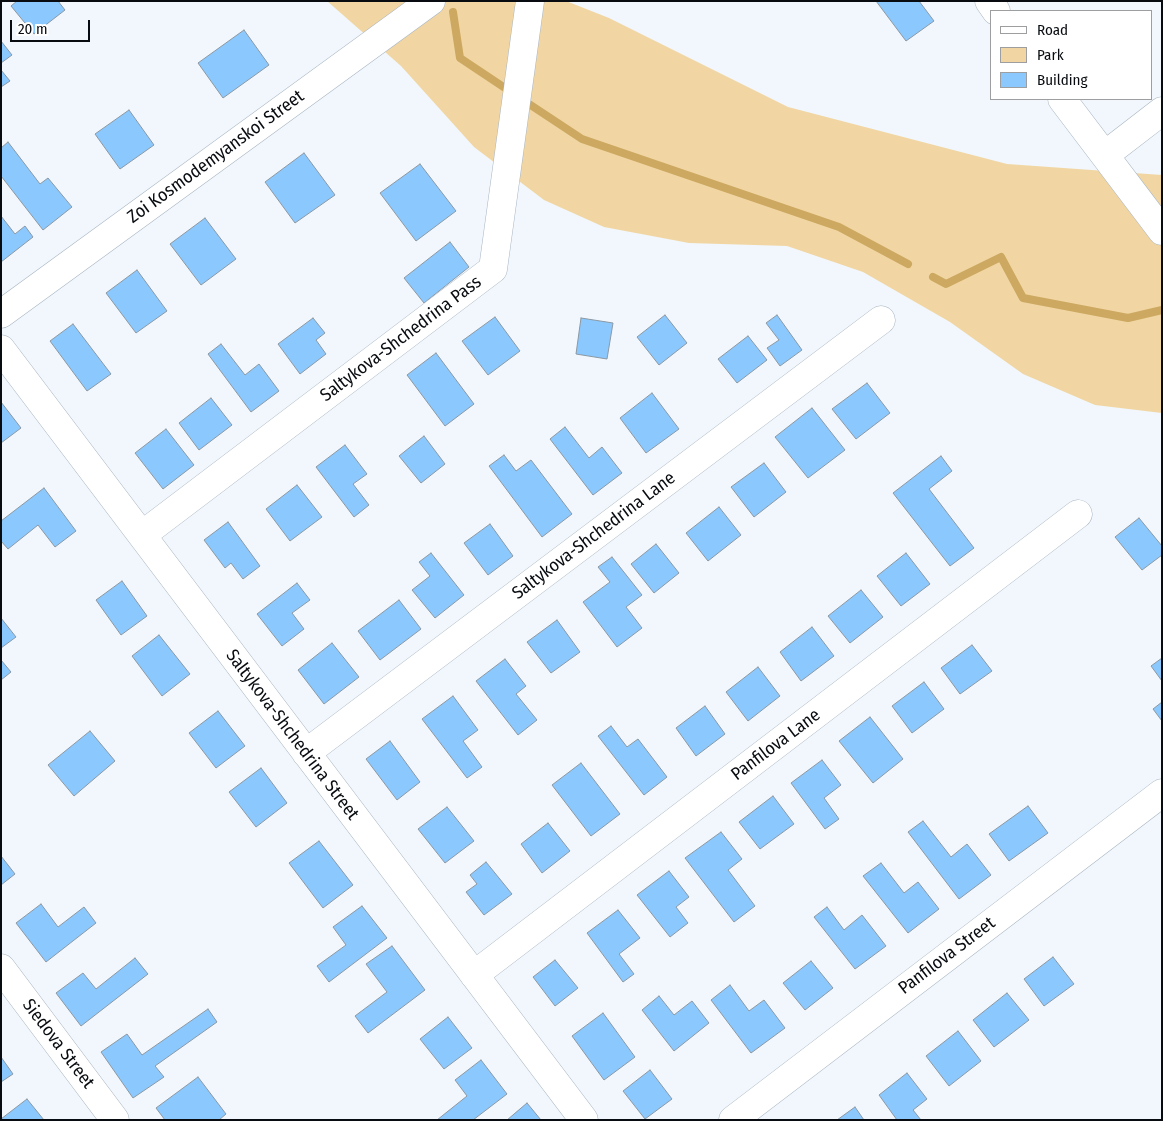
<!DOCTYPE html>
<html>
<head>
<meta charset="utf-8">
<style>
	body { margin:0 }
	#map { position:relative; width:1163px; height:1121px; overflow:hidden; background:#f1f7fc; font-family:"Fira Sans Condensed",sans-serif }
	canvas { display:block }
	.frame { position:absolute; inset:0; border:2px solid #080c10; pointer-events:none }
	.legend { position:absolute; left:990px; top:10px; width:162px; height:90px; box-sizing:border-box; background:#fff; border:1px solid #9c9e9f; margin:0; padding:6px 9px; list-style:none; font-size:15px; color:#080c10 }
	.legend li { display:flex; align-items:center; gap:10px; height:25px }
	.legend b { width:25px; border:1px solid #9c9e9f }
	.scale { position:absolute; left:10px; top:20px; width:80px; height:22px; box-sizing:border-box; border:2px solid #080c10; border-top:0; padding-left:6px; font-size:15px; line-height:18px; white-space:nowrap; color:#080c10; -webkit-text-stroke:4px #fff; paint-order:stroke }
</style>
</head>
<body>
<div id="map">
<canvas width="1163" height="1121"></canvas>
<div class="frame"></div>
<ul class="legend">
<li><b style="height:6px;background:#fff"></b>Road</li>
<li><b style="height:14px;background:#f1d6a3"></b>Park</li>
<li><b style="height:14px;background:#8ac8fe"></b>Building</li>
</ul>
<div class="scale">20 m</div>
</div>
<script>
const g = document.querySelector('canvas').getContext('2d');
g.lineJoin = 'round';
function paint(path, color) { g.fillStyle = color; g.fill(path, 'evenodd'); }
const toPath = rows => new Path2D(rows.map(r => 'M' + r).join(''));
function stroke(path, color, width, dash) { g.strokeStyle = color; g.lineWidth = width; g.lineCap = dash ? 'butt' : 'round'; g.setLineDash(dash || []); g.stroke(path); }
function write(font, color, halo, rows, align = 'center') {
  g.font = font + ' "Fira Sans Condensed",sans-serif'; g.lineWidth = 4; g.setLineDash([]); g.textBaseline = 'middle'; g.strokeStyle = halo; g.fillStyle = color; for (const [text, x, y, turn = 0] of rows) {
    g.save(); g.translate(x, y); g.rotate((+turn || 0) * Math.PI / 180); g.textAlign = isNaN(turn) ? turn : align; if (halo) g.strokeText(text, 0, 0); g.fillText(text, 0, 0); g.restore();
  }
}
const green = toPath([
	[327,1,566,1,609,18,788,107,1007,164,1162,175,1162,413,1095,405,1023,374,950,322,863,272,787,246,689,243,604,227,544,200,474,147,401,66]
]);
const stream = toPath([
	[453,12,460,58,511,92],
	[523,100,582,139,839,227,908,264],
	[933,277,946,284,1001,257,1023,298,1128,318,1162,310]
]);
const building = toPath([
	[17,1,58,1,65,10,34,34,11,6,17,1],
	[876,1,919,1,934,21,906,41,876,1],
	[244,30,269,65,223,98,198,63,244,30],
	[1,41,12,55,1,63,1,41],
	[1,70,10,81,1,87,1,70],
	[129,110,154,145,120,169,95,134,129,110],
	[8,142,40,184,48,178,72,207,43,230,1,176,1,148,8,142],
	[304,153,335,195,295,223,265,182,304,153],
	[420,164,456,211,416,241,380,193,420,164],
	[1,216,15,234,25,226,33,237,1,262,1,216],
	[205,218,236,259,201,285,170,244,205,218],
	[450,242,469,267,424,303,404,278,450,242],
	[137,270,167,311,136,333,106,293,137,270],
	[665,315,687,343,659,365,637,337,665,315],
	[777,315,802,350,780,366,767,348,779,340,766,323,777,315],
	[495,317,520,351,488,375,462,341,495,317],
	[313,318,325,333,316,340,326,354,300,374,278,344,313,318],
	[581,318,613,323,607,359,576,354,581,318],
	[73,324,111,374,87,391,50,341,73,324],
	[748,336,767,360,737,383,718,359,748,336],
	[221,344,245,375,259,364,279,391,251,412,208,354,221,344],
	[436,353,474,404,445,426,407,375,436,353],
	[867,383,890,413,856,439,832,409,867,383],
	[652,393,679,429,646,453,620,418,652,393],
	[211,398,232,425,199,450,179,423,211,398],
	[1,402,21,428,1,443,1,402],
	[812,408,845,450,808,478,775,437,812,408],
	[565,427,589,458,602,447,622,473,593,495,550,439,565,427],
	[166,429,194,465,163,489,135,453,166,429],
	[424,436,445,464,421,483,399,456,424,436],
	[345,445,367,474,353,484,369,505,354,517,316,467,345,445],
	[504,455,516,471,531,460,572,514,542,537,489,466,504,455],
	[941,456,952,471,929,489,974,548,950,566,893,493,941,456],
	[764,463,786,492,754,517,731,487,764,463],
	[297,485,322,517,290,541,266,509,297,485],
	[44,488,76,531,55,547,38,525,8,549,1,541,1,521,44,488],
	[719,507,741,535,708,561,686,533,719,507],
	[1139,518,1162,546,1162,555,1142,570,1115,537,1139,518],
	[228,522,260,566,243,579,231,563,225,568,204,540,228,522],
	[490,524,513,556,488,575,464,543,490,524],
	[656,544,679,573,654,593,631,564,656,544],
	[431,553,464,595,435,618,412,590,430,576,419,562,431,553],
	[906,553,930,584,901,606,877,576,906,553],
	[612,557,642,595,626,607,642,628,617,647,583,602,610,582,598,567,612,557],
	[122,581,147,616,121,635,96,600,122,581],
	[297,583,310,600,292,613,304,629,282,646,257,614,297,583],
	[861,590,883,617,850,643,828,616,861,590],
	[399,600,421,629,380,660,358,631,399,600],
	[1,618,16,637,1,648,1,618],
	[557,620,580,652,551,673,527,642,557,620],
	[812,627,834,656,801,681,780,652,812,627],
	[159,635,190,674,162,696,132,656,159,635],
	[332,643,359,677,324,704,298,670,332,643],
	[972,645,992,671,960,694,941,668,972,645],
	[1162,658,1162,681,1151,666,1162,658],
	[505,659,526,686,516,694,537,720,518,735,476,681,505,659],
	[1,660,11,672,1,680,1,660],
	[758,667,780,696,748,721,726,692,758,667],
	[924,682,944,709,912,733,892,706,924,682],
	[453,696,478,730,463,741,482,767,467,778,422,719,453,696],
	[1162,702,1162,721,1153,709,1162,702],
	[705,706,725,734,696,756,676,728,705,706],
	[218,711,245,746,216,768,189,733,218,711],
	[870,717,903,759,873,783,839,741,870,717],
	[611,726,627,747,638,739,667,777,644,795,598,736,611,726],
	[90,731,115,761,74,796,48,765,90,731],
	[390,741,420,782,397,800,366,759,390,741],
	[822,760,841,785,824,798,839,819,825,829,791,783,822,760],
	[581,763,620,814,591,836,552,785,581,763],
	[261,768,287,803,256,827,229,792,261,768],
	[773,796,794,824,760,849,739,822,773,796],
	[1028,806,1048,833,1009,861,989,834,1028,806],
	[447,807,474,841,445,863,418,829,447,807],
	[923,821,951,857,967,844,991,875,959,899,908,832,923,821],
	[548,823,570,851,542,873,521,844,548,823],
	[721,832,742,859,728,870,755,906,734,922,685,858,721,832],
	[319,841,353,885,323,908,289,863,319,841],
	[1,856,15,874,1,885,1,856],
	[486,862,512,894,484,915,466,892,477,884,470,875,486,862],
	[881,863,904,893,918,882,939,909,908,933,863,876,881,863],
	[669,871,689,897,676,907,688,923,670,937,637,895,669,871],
	[41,904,58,927,84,907,96,923,46,962,16,923,41,904],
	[362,906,387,938,329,982,317,966,346,945,333,927,362,906],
	[827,907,844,930,862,915,886,946,855,969,814,917,827,907],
	[618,910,640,938,619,954,634,974,623,982,587,933,618,910],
	[392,946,425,990,368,1033,355,1016,387,992,366,964,392,946],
	[1053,957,1074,984,1044,1006,1024,979,1053,957],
	[135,958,148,974,81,1026,56,993,83,973,96,989,135,958],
	[555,960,578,988,555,1006,533,977,555,960],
	[811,961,833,988,805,1010,783,983,811,961],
	[730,985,749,1011,764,1000,785,1028,751,1053,711,1000,730,985],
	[1007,993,1029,1020,994,1047,973,1020,1007,993],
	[659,996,674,1015,692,1001,709,1023,674,1051,642,1010,659,996],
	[208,1009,217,1022,155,1066,164,1077,133,1098,101,1052,127,1034,142,1055,208,1009],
	[603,1013,635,1057,604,1080,572,1036,603,1013],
	[448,1017,472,1048,444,1069,420,1039,448,1017],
	[958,1031,981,1061,949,1086,926,1056,958,1031],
	[1,1057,13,1074,1,1082,1,1057],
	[481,1060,507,1094,473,1120,437,1120,467,1096,455,1080,481,1060],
	[650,1070,672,1099,645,1119,623,1091,650,1070],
	[907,1073,927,1099,913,1110,921,1120,897,1120,879,1095,907,1073],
	[198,1077,226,1114,219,1120,165,1120,156,1108,198,1077],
	[27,1099,44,1120,1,1120,1,1119,27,1099],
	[527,1103,541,1120,507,1120,527,1103],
	[855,1107,864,1120,837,1120,855,1107]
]);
const minor = toPath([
	[989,1,996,11],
	[1062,99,1162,231],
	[1105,155,1162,111],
	[1,314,431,1],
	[1,349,584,1120],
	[142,535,493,269,530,1],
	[306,753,881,320],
	[1,968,115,1120],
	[474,975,1078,514],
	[733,1120,1162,793]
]);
const streetNames = [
	["Zoi Kosmodemyanskoi Street",216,157,-36],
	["Saltykova-Shchedrina Pass",401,339,-37],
	["Saltykova-Shchedrina Lane",594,536,-37],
	["Saltykova-Shchedrina Street",292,735,53],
	["Panfilova Lane",776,745,-37],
	["Panfilova Street",947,956,-37],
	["Siedova Street",58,1044,53]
];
paint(green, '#f1d6a3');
stroke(stream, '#cca860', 8);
paint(building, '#8ac8fe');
stroke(building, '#8b98a4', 1);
stroke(minor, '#a8b5c2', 29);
stroke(minor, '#fff', 28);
write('18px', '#080c10', '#fff', streetNames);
</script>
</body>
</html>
